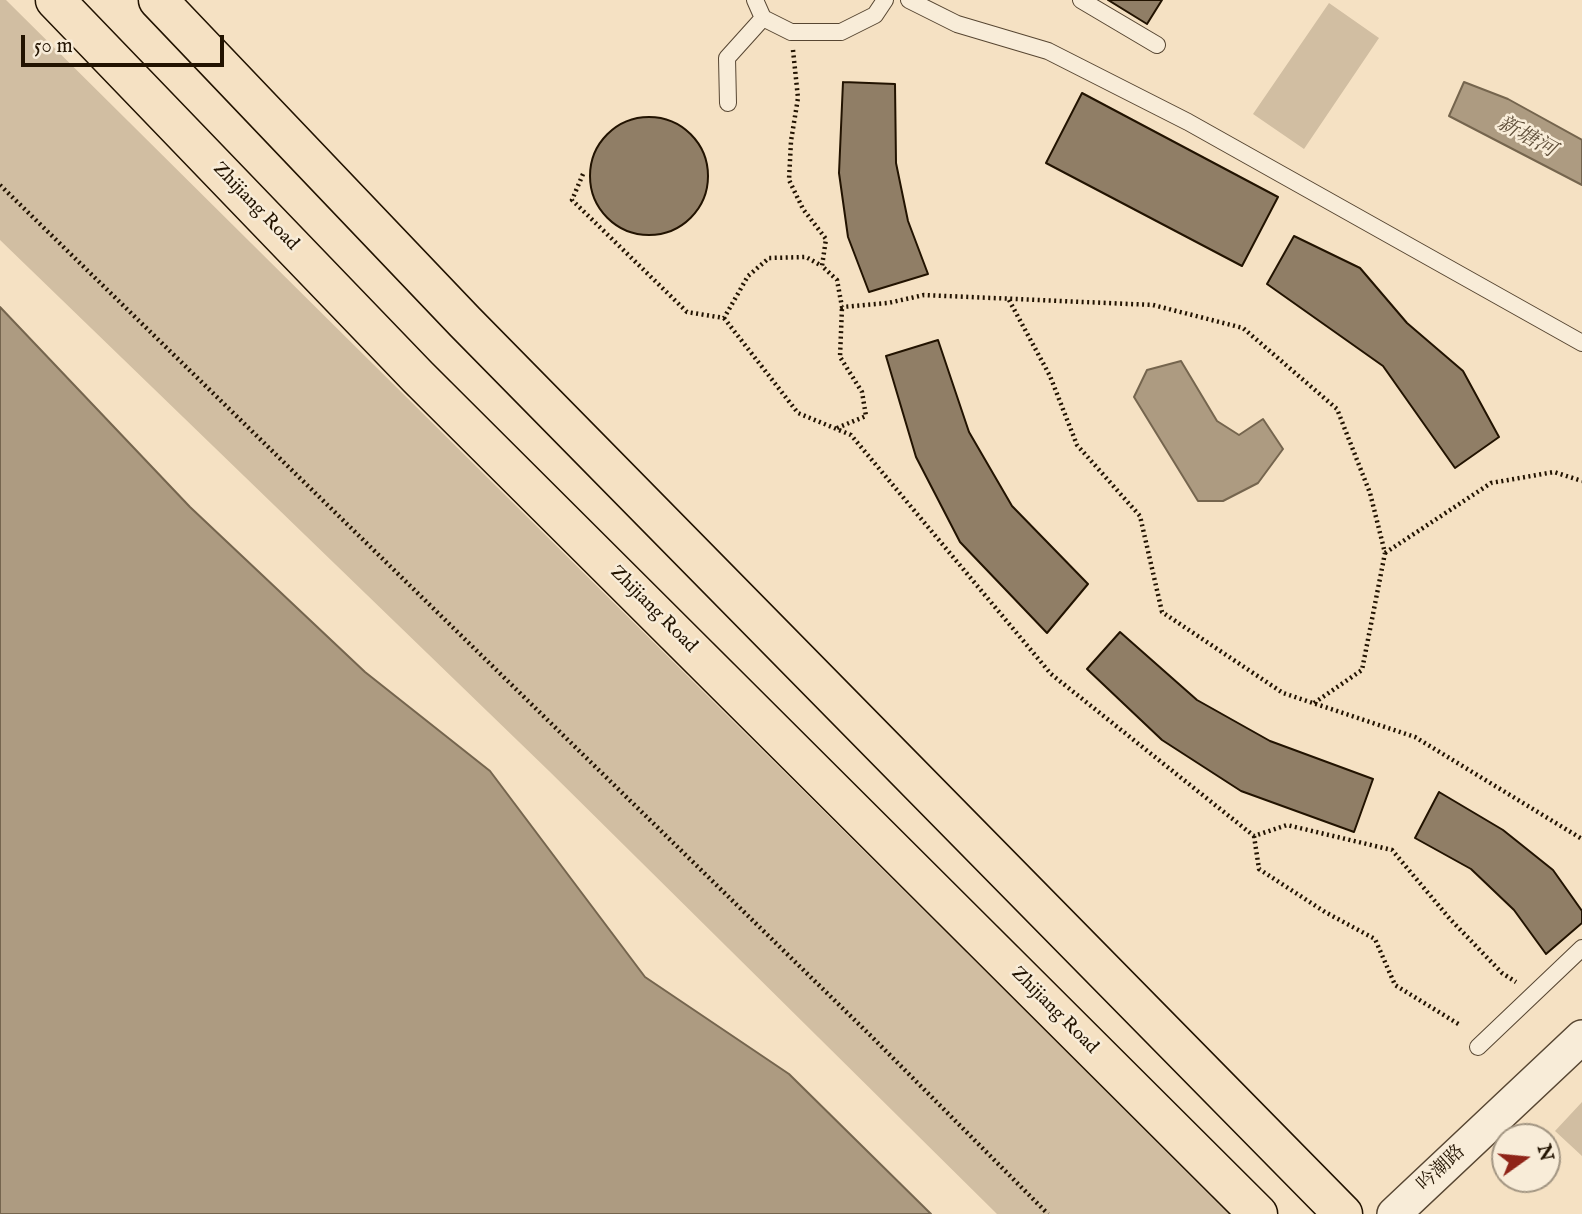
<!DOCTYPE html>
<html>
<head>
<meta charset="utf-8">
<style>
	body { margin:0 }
	#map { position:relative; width:1582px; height:1214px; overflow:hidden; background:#f5e1c3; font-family:"IM FELL English",serif }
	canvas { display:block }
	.north { position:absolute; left:1491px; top:1123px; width:70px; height:70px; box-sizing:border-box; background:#f8ecd8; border:2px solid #a29582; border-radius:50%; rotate:75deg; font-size:19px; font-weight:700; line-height:28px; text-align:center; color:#221301 }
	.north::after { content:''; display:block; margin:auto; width:24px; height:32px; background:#8f2418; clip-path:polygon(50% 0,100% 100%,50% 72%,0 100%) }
	.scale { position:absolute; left:21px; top:35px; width:203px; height:32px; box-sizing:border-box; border:4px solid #221301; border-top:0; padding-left:9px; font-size:21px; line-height:24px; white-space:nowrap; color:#221301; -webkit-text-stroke:5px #f8ecd8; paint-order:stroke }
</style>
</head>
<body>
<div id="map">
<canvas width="1582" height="1214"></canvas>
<div class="north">N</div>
<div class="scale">50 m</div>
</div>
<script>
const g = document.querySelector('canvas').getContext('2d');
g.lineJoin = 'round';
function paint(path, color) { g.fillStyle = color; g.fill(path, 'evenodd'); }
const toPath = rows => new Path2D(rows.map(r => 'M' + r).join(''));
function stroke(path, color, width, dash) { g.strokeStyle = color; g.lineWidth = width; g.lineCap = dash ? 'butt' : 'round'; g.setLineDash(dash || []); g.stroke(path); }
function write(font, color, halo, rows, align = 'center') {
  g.font = font + ' "IM FELL English","Noto Serif SC",serif'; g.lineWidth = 5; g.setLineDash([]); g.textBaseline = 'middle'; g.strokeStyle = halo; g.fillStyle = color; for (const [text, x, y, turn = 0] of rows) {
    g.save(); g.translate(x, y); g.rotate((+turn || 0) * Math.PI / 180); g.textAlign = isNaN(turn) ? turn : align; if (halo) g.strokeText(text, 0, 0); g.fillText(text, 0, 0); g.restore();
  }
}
const green = toPath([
	[0,0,6,0,1230,1214,997,1214,549,771,0,240],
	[1329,3,1379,38,1304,149,1253,114],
	[1582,1102,1582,1156,1555,1131]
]);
const water = toPath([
	[1464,82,1508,99,1582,140,1582,185,1449,116,1464,82],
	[0,307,190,507,365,672,490,771,645,977,789,1074,931,1214,0,1214,0,307],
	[1181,361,1217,421,1239,435,1263,419,1283,449,1258,483,1223,501,1198,501,1134,397,1147,370,1181,361]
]);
const building = toPath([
	[1108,0,1162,0,1147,24,1108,0],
	[843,82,895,84,896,163,908,221,928,274,869,292,848,237,839,173,843,82],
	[1082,93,1278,197,1242,266,1046,163,1082,93],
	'590 176a59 59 0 1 1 118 0a59 59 0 1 1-118 0Z',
	[1294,236,1360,268,1407,323,1463,371,1499,437,1455,468,1383,366,1267,284,1294,236],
	[938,340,969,432,1012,506,1088,584,1047,633,960,542,916,457,886,356,938,340],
	[1120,632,1197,700,1270,741,1373,779,1354,832,1241,791,1162,740,1087,669,1120,632],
	[1439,792,1503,830,1553,870,1582,911,1582,923,1546,954,1514,910,1471,869,1415,838,1439,792]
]);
const path = toPath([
	[793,50,798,98,791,141,789,180,803,209,826,239,822,266,837,280,842,307,888,303,924,295,1153,305,1243,328,1337,409,1370,493,1385,553,1362,670,1314,703],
	[583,174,572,200,687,312,724,318,748,276,769,258,806,257,822,266],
	[0,185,871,1036,1048,1214],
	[1009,300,1050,376,1077,445,1140,516,1162,612,1283,693,1415,737,1582,839],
	[724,318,798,413,851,435,1051,674,1254,836,1287,825,1392,850,1450,919,1502,973,1516,982],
	[837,428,866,416,862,392,840,357,842,307],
	[1385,553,1491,483,1554,472,1582,481],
	[1254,836,1259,869,1325,912,1375,939,1395,985,1460,1025]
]);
const lane = toPath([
	[755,0,763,18,791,32,841,32,875,15,885,0],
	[909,0,957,24,1048,51,1188,122,1582,343],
	[1081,0,1157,45],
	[728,103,727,58,763,18],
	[1478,1047,1582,948]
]);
const street = toPath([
	[1394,1214,1582,1037]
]);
const primary = toPath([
	[55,0,418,377,1258,1214],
	[158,0,465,322,1343,1214]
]);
const streetNames = [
	["Zhijiang Road",255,207,46],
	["Zhijiang Road",653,610,45],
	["Zhijiang Road",1054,1011,45],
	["吟潮路",1442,1169,-43]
];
const waterNames = [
	["新塘河",1526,138,29]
];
paint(green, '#d1bea2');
paint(water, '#ad9b81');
stroke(water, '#75654e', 2);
paint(building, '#907e66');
stroke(building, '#221301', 2);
stroke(lane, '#574632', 18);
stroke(street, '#574632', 36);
stroke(primary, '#221301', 41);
stroke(path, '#221301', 4.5, [2, 3.5]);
stroke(lane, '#f8ecd8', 16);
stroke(street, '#f8ecd8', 33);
stroke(primary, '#f5e1c3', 38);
write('19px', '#221301', '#f8ecd8', streetNames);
write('italic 21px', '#61503b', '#f8ecd8', waterNames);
</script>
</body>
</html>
